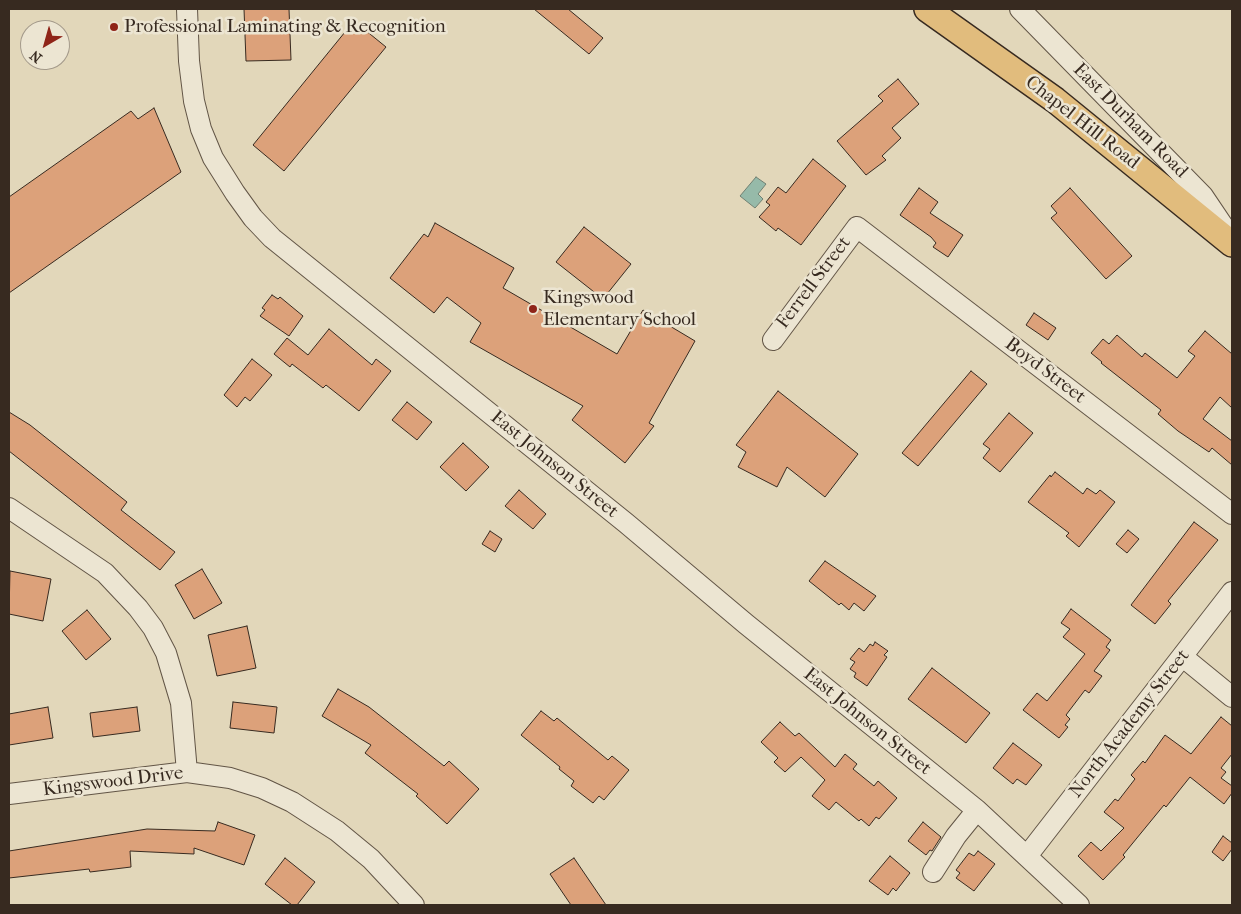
<!DOCTYPE html>
<html>
<head>
<meta charset="utf-8">
<style>
	body { margin:0 }
	#map { position:relative; width:1241px; height:914px; overflow:hidden; background:#e2d7ba; font-family:"IM FELL French Canon",serif }
	canvas { display:block }
	.frame { position:absolute; inset:0; border:10px solid #372a20; pointer-events:none }
	.north { position:absolute; left:20px; top:20px; width:50px; height:50px; box-sizing:border-box; background:#ece5d2; border:1px solid #a49a8b; border-radius:50%; rotate:218deg; font-size:14px; font-weight:700; line-height:20px; text-align:center; color:#372a20 }
	.north::after { content:''; display:block; margin:auto; width:18px; height:22px; background:#8f2418; clip-path:polygon(50% 0,100% 100%,50% 72%,0 100%) }
</style>
</head>
<body>
<div id="map">
<canvas width="1241" height="914"></canvas>
<div class="frame"></div>
<div class="north">N</div>
</div>
<script>
const g = document.querySelector('canvas').getContext('2d');
g.lineJoin = 'round';
function paint(path, color) { g.fillStyle = color; g.fill(path, 'evenodd'); }
const toPath = rows => new Path2D(rows.map(r => 'M' + r).join(''));
function stroke(path, color, width, dash) { g.strokeStyle = color; g.lineWidth = width; g.lineCap = dash ? 'butt' : 'round'; g.setLineDash(dash || []); g.stroke(path); }
function write(font, color, halo, rows, align = 'center') {
  g.font = font + ' "IM FELL French Canon",serif'; g.lineWidth = 5; g.setLineDash([]); g.textBaseline = 'middle'; g.strokeStyle = halo; g.fillStyle = color; for (const [text, x, y, turn = 0] of rows) {
    g.save(); g.translate(x, y); g.rotate((+turn || 0) * Math.PI / 180); g.textAlign = isNaN(turn) ? turn : align; if (halo) g.strokeText(text, 0, 0); g.fillText(text, 0, 0); g.restore();
  }
}
const water = toPath([
	[756,177,766,184,758,194,763,199,755,208,740,196,756,177]
]);
const building = toPath([
	[244,9,289,9,291,60,246,61,244,9],
	[534,9,568,9,603,38,589,54,534,9],
	[354,21,386,47,284,171,253,145,354,21],
	[898,79,919,104,892,128,901,138,882,156,886,160,866,175,837,141,883,101,878,96,898,79],
	[154,108,181,172,9,293,9,197,131,111,138,119,154,108],
	[813,159,846,186,801,245,778,228,776,231,759,217,770,205,766,202,778,187,786,193,813,159],
	[919,188,938,202,930,213,963,235,948,257,933,247,936,243,931,237,900,215,919,188],
	[1070,188,1132,256,1106,279,1051,218,1057,213,1051,206,1070,188],
	[435,223,514,268,503,288,617,354,643,310,695,341,649,423,654,426,625,463,572,420,583,406,470,342,481,323,447,297,434,313,390,278,424,234,428,237,435,223],
	[584,227,631,264,603,299,556,262,584,227],
	[272,295,278,299,280,297,303,316,289,336,260,316,265,310,262,308,272,295],
	[1034,313,1056,328,1048,340,1026,325,1034,313],
	[329,329,372,365,376,359,391,371,359,411,326,385,323,388,292,364,290,367,274,354,287,338,308,355,329,329],
	[1205,331,1232,354,1232,408,1220,397,1203,419,1232,441,1232,465,1212,448,1209,452,1178,431,1158,414,1161,410,1101,363,1102,362,1091,353,1103,339,1109,344,1117,335,1142,357,1145,353,1177,378,1195,356,1188,351,1205,331],
	[252,359,272,375,250,401,245,397,237,407,224,395,252,359],
	[971,371,987,384,918,466,902,453,971,371],
	[778,391,858,454,825,497,787,467,777,487,738,467,746,452,736,445,778,391],
	[407,402,432,422,417,440,392,420,407,402],
	[9,412,30,425,127,502,121,510,175,552,160,570,9,451,9,412],
	[1009,413,1033,433,1000,472,983,458,990,449,983,444,1009,413],
	[463,443,489,467,466,491,440,467,463,443],
	[1055,472,1083,494,1087,488,1096,494,1100,490,1115,502,1079,547,1066,536,1069,533,1028,502,1050,475,1051,477,1055,472],
	[519,490,546,514,533,529,505,506,519,490],
	[1194,522,1218,540,1168,601,1171,604,1155,624,1131,605,1194,522],
	[1128,530,1139,539,1127,553,1116,544,1128,530],
	[490,531,502,539,495,552,482,544,490,531],
	[825,561,876,596,864,611,854,603,849,610,841,603,839,605,809,581,825,561],
	[202,569,222,603,194,619,175,585,202,569],
	[10,571,51,579,43,621,9,614,10,571],
	[1071,609,1111,640,1106,647,1110,650,1094,671,1102,676,1089,693,1085,690,1066,715,1070,719,1065,725,1068,727,1059,738,1023,710,1037,693,1047,701,1085,654,1063,637,1070,629,1061,623,1071,609],
	[87,610,111,639,86,660,62,631,87,610],
	[247,626,256,668,217,676,208,635,247,626],
	[875,642,888,651,884,655,887,657,867,686,854,677,856,673,850,669,855,662,850,659,859,648,864,652,870,644,873,646,875,642],
	[932,668,990,713,966,743,908,699,932,668],
	[338,689,369,707,444,766,449,761,479,789,447,824,416,796,418,794,365,753,371,745,322,716,338,689],
	[233,702,277,707,274,733,230,728,233,702],
	[48,707,53,738,9,745,9,714,48,707],
	[137,707,140,731,93,737,90,713,137,707],
	[541,711,554,721,557,718,608,760,612,756,629,770,604,800,599,796,593,803,571,786,574,781,559,769,560,767,521,735,541,711],
	[1221,717,1232,726,1232,754,1221,768,1226,772,1221,778,1232,786,1232,793,1224,804,1190,777,1166,807,1164,805,1123,855,1125,857,1103,880,1078,856,1091,842,1101,851,1124,828,1104,812,1115,799,1118,801,1135,779,1131,775,1143,761,1145,763,1165,735,1191,754,1221,717],
	[780,722,795,736,799,733,835,767,845,754,857,764,853,769,874,786,878,781,897,798,879,819,876,817,869,826,861,819,859,821,836,802,829,810,812,796,825,780,801,757,785,772,774,762,778,758,761,742,780,722],
	[1013,743,1042,765,1026,785,1017,779,1013,784,993,768,1013,743],
	[218,822,255,835,244,865,194,848,194,854,130,851,131,867,90,872,89,869,9,878,9,851,147,829,215,831,218,822],
	[923,822,941,837,932,851,930,850,926,855,908,841,923,822],
	[1223,836,1232,843,1232,849,1223,861,1212,852,1223,836],
	[978,851,995,864,974,891,956,878,960,873,956,870,969,853,974,856,978,851],
	[890,856,910,873,896,891,893,888,888,895,869,881,890,856],
	[285,858,315,882,297,905,292,905,265,884,285,858],
	[574,858,606,905,571,905,550,874,574,858]
]);
const minor = toPath([
	[187,9,189,61,194,101,201,129,213,158,235,193,253,218,272,238,626,523,746,624,977,810,1079,905],
	[1020,9,1203,196,1232,239],
	[773,340,857,227,1232,514],
	[9,508,105,573,138,608,153,628,166,653,181,703,187,772],
	[1183,657,1232,697],
	[9,794,187,772,230,778,262,788,292,802,337,831,371,859,414,905],
	[1027,856,1232,592],
	[933,872,956,836,977,810]
]);
const major = toPath([
	[927,9,1055,100,1232,244]
]);
const markers = [
	[114,27,5,"#8f2418"],
	[533,309,5,"#8f2418"]
];
const poiNames = [
	["Professional Laminating & Recognition",124,27],
	["Kingswood",543,298],
	["Elementary School",543,320]
];
const streetNames = [
	["East Durham Road",1130,121,45],
	["Chapel Hill Road",1082,123,38],
	["Ferrell Street",814,283,-53],
	["Boyd Street",1045,371,37],
	["East Johnson Street",554,465,39],
	["East Johnson Street",867,722,39],
	["North Academy Street",1130,724,-52],
	["Kingswood Drive",113,782,-7]
];
paint(water, '#96baa9');
stroke(water, '#708072', 1);
paint(building, '#dca17a');
stroke(building, '#372a20', 1);
stroke(minor, '#625546', 22);
stroke(major, '#372a20', 28);
stroke(minor, '#ece5d2', 20);
stroke(major, '#e1bc7d', 25);
for (const [x, y, r, color] of markers) { const dot = new Path2D(); dot.arc(x, y, r, 0, 2 * Math.PI); g.fillStyle = color; g.fill(dot); stroke(dot, '#ece5d2', 2); }
write('19px', '#372a20', '#ece5d2', poiNames, 'left');
write('19px', '#372a20', '#ece5d2', streetNames);
</script>
</body>
</html>
